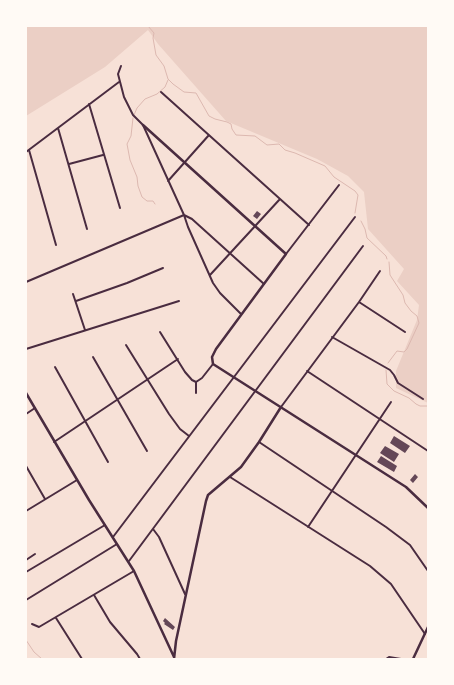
<!DOCTYPE html>
<html>
<head>
<meta charset="utf-8">
<style>
	body { margin:0 }
	#map { position:relative; width:454px; height:685px; overflow:hidden; background:#f7e1d7; font-family:Jost,sans-serif }
	canvas { display:block }
	.frame { position:absolute; inset:0; border:27px solid #fffaf5; pointer-events:none }
</style>
</head>
<body>
<div id="map">
<canvas width="454" height="685"></canvas>
<div class="frame"></div>
</div>
<script>
const g = document.querySelector('canvas').getContext('2d');
g.lineJoin = 'round';
function paint(path, color) { g.fillStyle = color; g.fill(path, 'evenodd'); }
const toPath = rows => new Path2D(rows.map(r => 'M' + r).join(''));
function stroke(path, color, width, dash) { g.strokeStyle = color; g.lineWidth = width; g.lineCap = dash ? 'butt' : 'round'; g.setLineDash(dash || []); g.stroke(path); }
const green = toPath([
	[26,26,428,26,428,403,396,388,396,371,417,320,419,305,397,281,404,269,368,229,364,192,348,176,317,159,226,121,158,44,148,30,105,67,26,116]
]);
const stream = toPath([
	[148,26,154,33,153,38,156,55,164,66,168,79,173,84,184,92,196,93,209,116,215,119,227,122,231,124,232,129,236,135,255,136,267,145,279,144,285,150,295,153,325,166,334,177,355,191,358,195,355,213],
	[134,115,137,108,145,99,157,94,165,87,168,80],
	[133,118,131,136,127,144,130,160,137,177,138,186,142,197,147,201,153,201,155,204],
	[361,221,365,229,367,238,386,256,387,259],
	[388,363,397,351,404,352,407,349,419,323,417,316,411,311,405,303,403,295,390,275,389,262],
	[386,370,387,384,394,391,409,398,416,404,420,406,428,406],
	[26,640,34,652,42,659]
]);
const building = toPath([
	[257,211,261,214,257,219,253,216],
	[394,436,410,446,405,453,390,443],
	[385,446,399,454,394,462,380,453],
	[381,456,397,466,394,472,377,462],
	[415,474,418,477,413,483,410,480],
	[165,618,175,627,173,630,164,624,165,623,163,621]
]);
const minor = toPath([
	[121,66,118,74,124,97,133,115,143,125,184,215,188,227,213,283,220,293,241,314],
	[161,92,309,225],
	[89,104,120,208],
	[58,128,87,229],
	[29,150,56,245],
	[26,152,119,82],
	[69,164,103,155],
	[168,181,209,135],
	[286,254,339,185],
	[210,275,280,199],
	[26,282,184,215,192,219,264,284],
	[73,294,85,330],
	[76,301,127,283,163,268],
	[359,302,405,332],
	[160,332,185,372,192,380,196,382,196,393],
	[332,337,390,370,394,375,398,383,423,399],
	[126,345,169,414,180,429,189,436],
	[26,349,179,301],
	[93,357,147,451],
	[55,367,108,462],
	[307,371,428,451],
	[196,382,202,378,213,364],
	[281,407,359,302,380,271],
	[26,414,35,408],
	[54,442,178,359],
	[259,442,386,527,410,545,428,571],
	[26,466,45,499],
	[230,477,370,566,391,584,425,634],
	[26,511,77,480],
	[308,527,391,402],
	[153,529,159,537,185,594],
	[113,537,355,217],
	[26,560,35,554],
	[129,561,363,246],
	[26,572,105,525],
	[94,595,110,622,137,654,140,659],
	[26,600,117,544],
	[56,618,82,659],
	[32,624,39,627,134,571],
	[386,659,389,657,401,659]
]);
const tertiary = toPath([
	[143,125,286,254,216,349,212,357,213,364,406,487,428,508],
	[26,393,89,500,134,571,174,657],
	[174,659,176,641,206,501,208,495,241,467,259,442,281,407],
	[413,659,428,627]
]);
paint(green, '#ebcfc5');
stroke(stream, '#dcb8b0', 1);
paint(building, '#644757');
stroke(minor, '#4a2c40', 2);
stroke(tertiary, '#4a2c40', 2.5);
</script>
</body>
</html>
